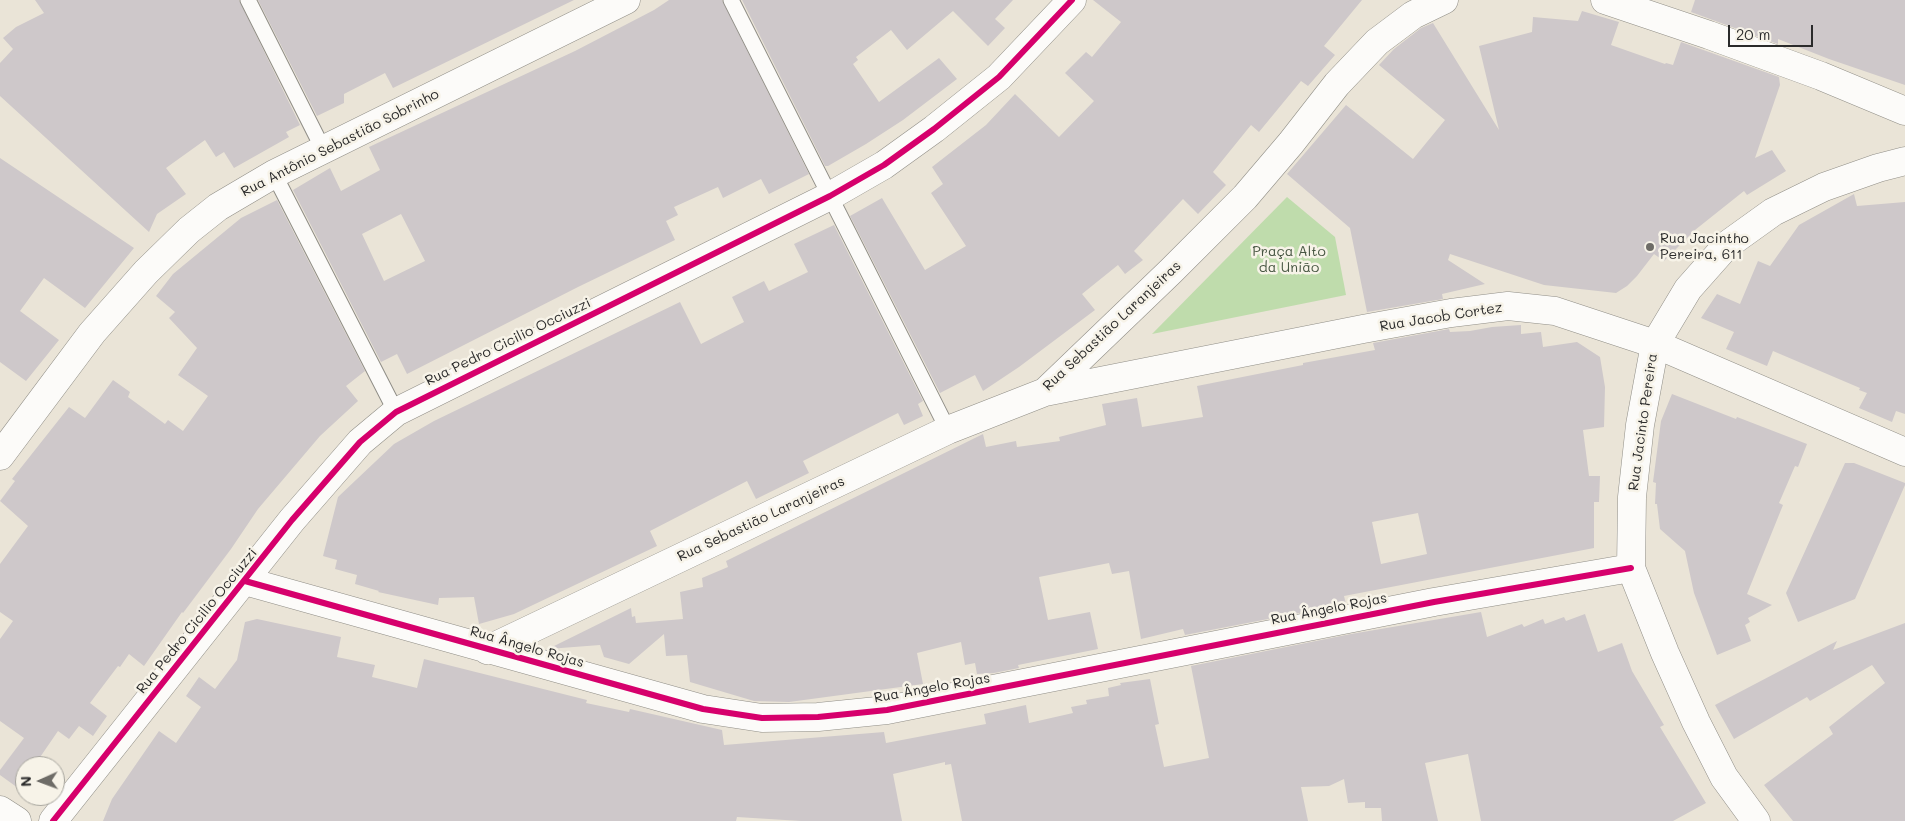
<!DOCTYPE html>
<html>
<head>
<meta charset="utf-8">
<style>
	body { margin:0 }
	#map { position:relative; width:1905px; height:821px; overflow:hidden; background:#eae4d7; font-family:Mali,sans-serif }
	canvas { display:block }
	.north { position:absolute; left:15px; top:756px; width:50px; height:50px; box-sizing:border-box; background:#f7f3e8; border:1px solid #a5a39c; border-radius:50%; rotate:268deg; font-size:14px; font-weight:700; line-height:20px; text-align:center; color:#2b2b2b }
	.north::after { content:''; display:block; margin:auto; width:18px; height:22px; background:#6e6c67; clip-path:polygon(50% 0,100% 100%,50% 72%,0 100%) }
	.scale { position:absolute; left:1728px; top:25px; width:85px; height:22px; box-sizing:border-box; border:2px solid #2b2b2b; border-top:0; padding-left:6px; font-size:15px; line-height:18px; white-space:nowrap; color:#2b2b2b; -webkit-text-stroke:4px #f7f3e8; paint-order:stroke }
</style>
</head>
<body>
<div id="map">
<canvas width="1905" height="821"></canvas>
<div class="north">N</div>
<div class="scale">20 m</div>
</div>
<script>
const g = document.querySelector('canvas').getContext('2d');
g.lineJoin = 'round';
function paint(path, color) { g.fillStyle = color; g.fill(path, 'evenodd'); }
const toPath = rows => new Path2D(rows.map(r => 'M' + r).join(''));
function stroke(path, color, width, dash) { g.strokeStyle = color; g.lineWidth = width; g.lineCap = dash ? 'butt' : 'round'; g.setLineDash(dash || []); g.stroke(path); }
function write(font, color, halo, rows, align = 'center') {
  g.font = font + ' Mali,sans-serif'; g.lineWidth = 5; g.setLineDash([]); g.textBaseline = 'middle'; g.strokeStyle = halo; g.fillStyle = color; for (const [text, x, y, turn = 0] of rows) {
    g.save(); g.translate(x, y); g.rotate((+turn || 0) * Math.PI / 180); g.textAlign = isNaN(turn) ? turn : align; if (halo) g.strokeText(text, 0, 0); g.fillText(text, 0, 0); g.restore();
  }
}
const green = toPath([
	[1287,197,1335,237,1346,295,1152,334]
]);
const building = toPath([
	[35,0,239,0,300,125,286,132,289,137,234,168,224,152,216,157,205,140,166,168,186,194,157,214,149,232,0,96,0,63,13,49,3,38,16,27,44,13],
	[258,0,574,0,393,88,385,73,344,94,344,103,317,116],
	[669,0,722,0,809,174,769,194,761,179,723,198,718,187,674,207,678,215,666,221,675,240,578,287,407,374,397,354,381,362,293,190,330,168,341,191,380,170,369,147,575,51,654,10],
	[401,214,425,261,384,281,362,234],
	[742,0,1013,0,995,19,1005,28,988,46,953,11,907,50,891,30,856,57,858,60,853,64,879,102,939,58,957,79,903,120,866,144,828,166,825,166],
	[1093,0,1362,0,1324,46,1335,55,1308,86,1301,81,1259,132,1251,125,1213,172,1226,185,1198,214,1183,199,1134,251,1143,260,1125,274,1118,265,1082,294,1095,310,1019,367,983,391,975,375,940,393,850,216,882,198,925,270,966,246,931,193,943,184,932,167,986,125,1015,94,1059,137,1094,101,1065,73,1086,52,1092,57,1121,22],
	[1695,0,1905,0,1905,85,1829,59,1778,39,1778,44,1691,12],
	[1582,11,1619,22,1611,45,1665,64,1666,63,1673,65,1681,42,1779,77,1780,85,1755,158,1772,150,1786,171,1747,195,1744,191,1695,230,1664,261,1654,254,1637,276,1627,286,1616,293,1544,285,1450,254,1448,260,1485,284,1442,294,1443,299,1367,312,1350,228,1287,174,1346,105,1413,159,1445,120,1379,65,1394,49,1421,28,1433,23,1499,130,1479,46,1532,32,1533,17,1578,21],
	[0,158,134,248,85,308,44,278,20,311,59,340,26,381,0,362],
	[1854,194,1857,206,1905,202,1905,414,1896,411,1892,422,1859,408,1867,393,1859,390,1860,388,1773,351,1767,366,1726,349,1734,332,1701,318,1717,294,1740,304,1758,261,1770,266,1799,225],
	[277,200,365,371,346,386,358,401,320,436,258,509,231,549,183,613,182,612,144,666,129,654,120,667,118,666,90,703,107,716,93,736,79,726,69,739,58,731,34,766,25,766,25,778,18,788,0,775,0,770,24,738,0,721,0,639,13,621,0,612,0,564,28,526,0,501,15,481,12,479,69,407,85,418,113,380,130,392,128,397,165,424,168,420,183,431,208,396,178,375,197,348,169,318,175,312,156,296,173,274,241,218],
	[834,225,923,401,918,404,923,416,904,425,898,413,803,461,809,473,756,499,747,481,650,531,657,546,514,614,479,624,474,597,439,598,438,605,378,592,379,591,355,584,357,575,335,569,337,560,323,556,338,497,394,444,434,421,680,302,701,344,744,322,732,297,764,281,769,291,808,272,794,244],
	[1521,325,1521,334,1541,332,1543,347,1577,342,1600,357,1605,387,1604,427,1583,430,1589,476,1600,476,1599,502,1594,502,1594,548,1344,596,1346,604,1185,635,1183,629,1141,639,1129,571,1112,574,1109,563,1039,577,1048,620,1090,612,1098,649,1018,665,1019,668,994,673,977,674,975,663,965,665,961,642,917,653,923,684,789,702,754,701,690,682,687,655,666,656,664,634,629,664,604,657,600,645,548,649,631,608,632,617,635,616,636,623,683,619,680,592,703,587,702,578,728,567,726,561,983,434,986,447,1016,441,1017,447,1060,441,1059,437,1106,425,1102,404,1137,398,1142,427,1203,417,1197,386,1303,365,1303,363,1375,350,1373,343,1449,329,1450,332,1470,331,1492,327],
	[1418,513,1427,554,1381,564,1372,522],
	[1672,394,1736,419,1737,417,1807,444,1798,467,1795,466,1779,503,1783,505,1747,594,1772,605,1748,618,1750,622,1745,625,1751,641,1717,655,1694,593,1685,551,1660,529,1657,504,1655,504,1656,483,1653,482,1661,421],
	[1845,463,1854,463,1905,483,1905,485,1855,599,1798,622,1786,593],
	[1481,612,1487,637,1522,624,1524,627,1543,619,1545,624,1564,617,1566,621,1585,614,1598,652,1622,643,1632,671,1664,725,1660,727,1706,803,1673,821,1481,821,1468,754,1425,763,1438,821,1382,821,1381,808,1365,808,1365,802,1348,803,1344,779,1329,786,1301,787,1308,821,962,821,951,764,945,765,945,762,893,774,902,821,801,821,737,817,736,821,103,821,112,799,159,731,176,743,201,707,186,696,199,677,215,689,237,660,245,622,257,619,341,637,337,657,375,665,372,677,417,688,424,659,587,700,586,703,629,712,630,709,722,730,724,745,884,732,886,743,986,724,984,714,1026,705,1029,723,1073,713,1071,707,1087,704,1086,700,1109,696,1108,688,1121,685,1120,683,1150,679,1159,724,1155,725,1164,767,1209,758,1191,666,1351,634],
	[1905,623,1905,821,1793,821,1764,785,1833,734,1829,727,1885,683,1872,665,1810,701,1807,697,1734,739,1715,705,1837,641,1833,650]
]);
const service = toPath([
	[248,0,323,149],
	[731,0,948,430],
	[274,174,396,412]
]);
const minor = toPath([
	[1605,0,1709,35,1821,76,1905,111],
	[1045,392,1363,329,1451,313,1508,306,1555,311,1655,344,1905,452],
	[0,456,92,333,146,272,189,230,218,207,274,174,626,0],
	[245,581,703,709,762,718,818,717,887,710,1434,602,1631,568],
	[487,650,948,430,1045,392,1171,271,1245,197,1291,143,1337,84,1377,42,1413,15,1444,0],
	[0,810,17,821],
	[53,821,292,520,360,442,396,412,830,196,884,165,934,129,999,77,1072,0],
	[1756,821,1724,777,1696,722,1665,653,1631,568,1632,497,1640,425,1655,344,1688,289,1727,245,1773,212,1824,187,1878,168,1905,161]
]);
const cycleway = toPath([
	[245,581,703,709,762,718,818,717,887,710,1434,602,1631,568],
	[53,821,292,520,360,442,396,412,830,196,884,165,934,129,999,77,1072,0]
]);
const markers = [
	[1650,247,5,"#6e6c67"]
];
const streetNames = [
	["Rua Antônio Sebastião Sobrinho",340,143,-27],
	["Rua Jacob Cortez",1441,317,-9],
	["Rua Sebastião Laranjeiras",1112,326,-43],
	["Rua Pedro Cicilio Occiuzzi",508,342,-26],
	["Rua Jacinto Pereira",1643,422,-82],
	["Rua Sebastião Laranjeiras",761,519,-25],
	["Rua Ângelo Rojas",1329,609,-11],
	["Rua Pedro Cicilio Occiuzzi",197,621,-51],
	["Rua Ângelo Rojas",527,647,16],
	["Rua Ângelo Rojas",932,688,-10]
];
const poiNames = [
	["Rua Jacintho",1660,239],
	["Pereira, 611",1660,255]
];
const parkNames = [
	["Praça Alto",1289,252],
	["da União",1289,268]
];
paint(green, '#bfdcac');
paint(building, '#cec8ca');
stroke(service, '#908e87', 17);
stroke(minor, '#908e87', 29);
stroke(service, '#fcfbf9', 15);
stroke(minor, '#fcfbf9', 28);
stroke(cycleway, '#d6006c', 6);
for (const [x, y, r, color] of markers) { const dot = new Path2D(); dot.arc(x, y, r, 0, 2 * Math.PI); g.fillStyle = color; g.fill(dot); stroke(dot, '#f7f3e8', 2); }
write('14px', '#2b2b2b', '#f7f3e8', streetNames);
write('14px', '#2b2b2b', '#f7f3e8', poiNames, 'left');
write('14px', '#475642', '#f7f3e8', parkNames);
</script>
</body>
</html>
